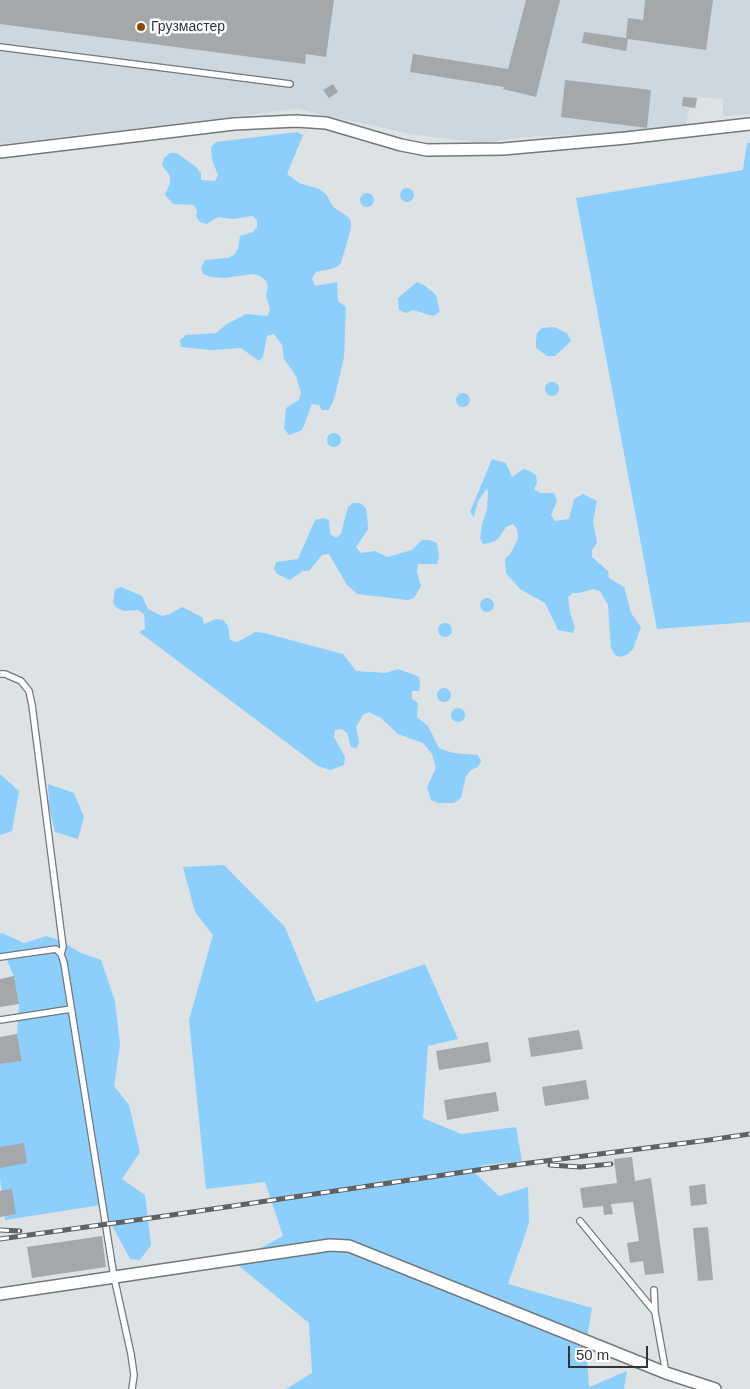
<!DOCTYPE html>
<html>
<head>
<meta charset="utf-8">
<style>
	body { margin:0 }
	#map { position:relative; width:750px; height:1389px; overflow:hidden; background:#dde2e5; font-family:Arial,sans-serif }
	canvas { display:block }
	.scale { position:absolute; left:568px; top:1346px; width:80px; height:22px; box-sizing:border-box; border:2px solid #323435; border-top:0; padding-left:6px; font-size:15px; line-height:18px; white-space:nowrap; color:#323435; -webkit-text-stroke:4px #fff; paint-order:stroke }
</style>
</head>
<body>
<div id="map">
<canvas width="750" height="1389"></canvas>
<div class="scale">50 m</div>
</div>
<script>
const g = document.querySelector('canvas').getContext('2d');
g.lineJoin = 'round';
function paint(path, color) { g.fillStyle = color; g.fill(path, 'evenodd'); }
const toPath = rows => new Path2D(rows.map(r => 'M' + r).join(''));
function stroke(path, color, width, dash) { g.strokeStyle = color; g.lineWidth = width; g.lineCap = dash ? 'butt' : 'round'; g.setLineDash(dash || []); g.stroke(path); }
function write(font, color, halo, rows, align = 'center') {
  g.font = font + ' Arial,sans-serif'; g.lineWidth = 5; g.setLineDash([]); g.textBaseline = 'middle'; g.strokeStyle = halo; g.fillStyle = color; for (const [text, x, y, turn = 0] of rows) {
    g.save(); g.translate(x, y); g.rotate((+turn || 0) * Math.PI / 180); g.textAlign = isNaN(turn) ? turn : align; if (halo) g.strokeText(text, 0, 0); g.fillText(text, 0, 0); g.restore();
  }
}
const built = toPath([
	[0,0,750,0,750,114,723,116,723,99,697,97,696,108,689,108,686,126,653,132,522,137,483,143,410,134,297,109,0,144]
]);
const green = toPath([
	[297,132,303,135,287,174,299,183,319,189,326,194,333,207,347,216,351,221,351,228,341,263,335,268,316,272,312,278,315,286,337,282,338,301,346,307,344,357,335,396,329,410,322,410,319,405,312,404,302,430,289,435,284,429,286,408,299,400,301,393,296,376,284,359,282,345,274,334,267,336,263,357,259,361,241,348,211,350,181,347,180,340,186,335,216,333,227,324,246,314,268,316,270,309,266,295,268,287,266,281,260,276,253,274,224,278,211,277,203,274,201,268,205,260,227,258,234,255,238,249,240,236,253,232,257,227,257,221,253,216,233,219,218,217,207,224,200,222,196,216,197,210,193,205,173,204,165,195,170,183,170,176,162,165,164,158,170,153,177,153,196,167,201,173,201,180,215,181,218,175,212,160,211,147,216,142],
	[747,143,750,143,750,622,657,629,576,198,743,170],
	'400 195a7 7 0 1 1 14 0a7 7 0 1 1-14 0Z',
	'360 200a7 7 0 1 1 14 0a7 7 0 1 1-14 0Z',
	[417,282,424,285,436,295,440,312,433,316,413,310,406,313,399,310,398,298],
	[554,327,567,333,571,341,555,356,547,356,536,348,536,341,537,333,542,328],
	'545 389a7 7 0 1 1 14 0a7 7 0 1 1-14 0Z',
	'456 400a7 7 0 1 1 14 0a7 7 0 1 1-14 0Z',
	'327 440a7 7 0 1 1 14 0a7 7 0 1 1-14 0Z',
	[492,459,506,463,512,477,524,469,530,471,536,475,537,483,534,489,540,493,554,493,557,501,551,515,555,521,569,519,574,499,583,494,597,501,593,521,597,543,592,550,592,557,608,571,609,578,624,587,631,613,641,627,633,649,628,654,621,657,615,655,611,648,608,605,600,591,593,589,579,593,573,593,568,597,570,613,575,627,573,633,558,630,545,603,520,589,506,573,505,559,511,553,518,538,517,529,513,524,506,527,498,539,490,543,483,544,480,538,482,524,487,509,488,494,487,488,478,501,474,517,470,512],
	[353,503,360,503,366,508,367,514,368,529,356,547,361,553,375,551,387,557,412,550,422,540,429,540,437,543,439,558,437,564,418,564,417,572,421,586,414,598,407,600,357,594,347,585,329,554,322,555,309,571,303,571,290,580,277,574,274,569,276,562,298,559,315,520,323,518,329,520,330,534,336,538,341,534,348,507],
	[121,587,142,596,148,609,162,616,170,614,182,607,202,617,204,624,216,619,223,620,228,626,230,640,237,642,256,632,264,633,343,654,356,671,385,673,398,669,412,674,419,677,420,684,419,691,412,691,412,699,418,703,417,717,428,726,439,748,453,753,478,755,481,761,478,767,471,770,466,776,461,798,454,803,438,803,431,800,427,787,436,768,432,754,423,743,398,734,381,718,369,712,363,715,356,727,359,742,357,748,351,747,347,733,342,729,335,730,334,737,345,757,344,765,330,770,318,766,139,632,145,629,144,614,138,610,124,611,117,608,113,603,115,589],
	'480 605a7 7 0 1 1 14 0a7 7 0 1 1-14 0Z',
	'438 630a7 7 0 1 1 14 0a7 7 0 1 1-14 0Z',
	'437 695a7 7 0 1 1 14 0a7 7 0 1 1-14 0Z',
	'451 715a7 7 0 1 1 14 0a7 7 0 1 1-14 0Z',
	[0,774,19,791,12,831,0,835],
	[48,784,74,793,84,817,78,839,55,832,49,808],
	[224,865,285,927,316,1002,425,964,458,1039,428,1046,423,1118,461,1134,516,1127,522,1161,483,1165,475,1173,499,1196,528,1187,529,1223,508,1284,592,1308,586,1344,589,1387,627,1371,624,1389,286,1389,312,1373,309,1323,234,1262,283,1236,265,1182,206,1189,189,1020,213,935,195,912,183,867],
	[2,933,24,943,46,936,59,940,81,953,101,960,115,1001,120,1045,114,1086,129,1105,140,1152,122,1179,145,1195,151,1245,140,1260,130,1259,101,1205,5,1220,0,1178,0,1064,22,1060,17,1034,19,1004,14,977,6,958,0,957,0,934]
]);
const building = toPath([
	[0,0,334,0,326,57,306,54,305,64,0,24],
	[526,0,560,0,536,97,503,89,504,87,410,72,413,54,508,69],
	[645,0,713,0,706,50,628,39,626,51,582,43,584,32,626,38,628,18,643,20],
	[565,80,651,90,647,128,561,117],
	[333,84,338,92,329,98,323,90],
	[683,97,697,98,695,108,682,106],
	[14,976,19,1004,0,1007,0,979],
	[579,1030,583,1049,531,1057,528,1038],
	[17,1034,22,1061,0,1064,0,1037],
	[488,1042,491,1062,439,1070,436,1051],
	[586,1080,589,1099,545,1106,542,1087],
	[496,1092,499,1111,447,1120,444,1100],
	[24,1143,27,1163,0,1168,0,1147],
	[632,1157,635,1181,651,1178,664,1273,645,1275,643,1261,630,1263,627,1243,639,1241,633,1202,611,1204,613,1214,604,1215,603,1206,583,1208,580,1188,617,1183,614,1159],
	[705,1184,707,1204,691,1206,689,1186],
	[12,1189,16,1214,0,1217,0,1191],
	[708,1227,713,1280,698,1281,693,1228],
	[102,1236,106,1267,32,1278,27,1247]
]);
const service = toPath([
	[0,47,290,84],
	[0,674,5,674,21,681,29,691,32,705,63,947,61,954],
	[0,957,56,949,61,954,64,963,114,1277,131,1354,134,1375,132,1389],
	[0,1020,71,1009],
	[580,1221,655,1312],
	[654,1290,655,1312,666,1373]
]);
const minor = toPath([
	[0,152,234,124,296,121,326,123,401,145,427,150,503,149,626,138,750,124],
	[0,1294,330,1245,349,1246,666,1373,715,1389]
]);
const rail = toPath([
	[550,1165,580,1167,611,1164],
	[0,1230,20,1231],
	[0,1239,158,1217,498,1167,709,1140,750,1134]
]);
const markers = [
	[141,27,5,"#864906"]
];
const poiNames = [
	["Грузмастер",151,27]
];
paint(built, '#ccd7e0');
paint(green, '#8ccffc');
paint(building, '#a4a8ab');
stroke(service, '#73787b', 8);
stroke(minor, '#73787b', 14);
stroke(service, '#fff', 5.5);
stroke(minor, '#fff', 11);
stroke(rail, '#5f6263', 5);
stroke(rail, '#fff', 3, [9]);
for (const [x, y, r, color] of markers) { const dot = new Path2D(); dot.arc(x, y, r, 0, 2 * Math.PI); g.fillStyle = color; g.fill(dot); stroke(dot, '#fff', 2); }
write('14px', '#323435', '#fff', poiNames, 'left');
</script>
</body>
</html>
